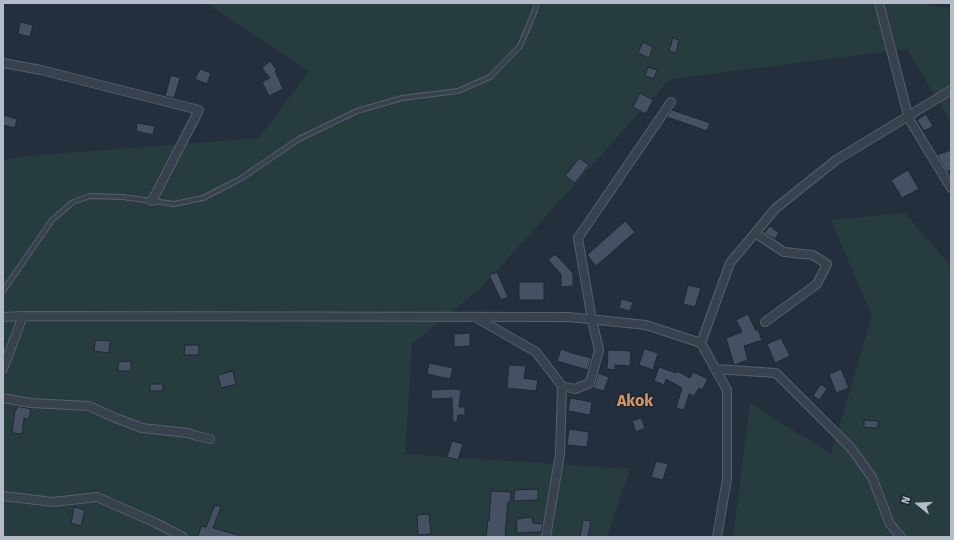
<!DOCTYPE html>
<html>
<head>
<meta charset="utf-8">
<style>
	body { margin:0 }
	#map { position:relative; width:954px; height:540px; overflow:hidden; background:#242f3e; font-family:"Fira Sans",sans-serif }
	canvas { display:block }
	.frame { position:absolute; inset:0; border:4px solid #b4bcc9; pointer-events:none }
	.north { position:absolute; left:898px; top:484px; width:40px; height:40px; -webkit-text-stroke:3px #1d2633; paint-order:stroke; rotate:288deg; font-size:11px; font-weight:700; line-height:16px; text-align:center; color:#b4bcc9 }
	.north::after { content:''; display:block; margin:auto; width:14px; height:18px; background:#b4bcc9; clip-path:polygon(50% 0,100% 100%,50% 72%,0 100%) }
</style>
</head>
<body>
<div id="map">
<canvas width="954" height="540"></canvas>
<div class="frame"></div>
<div class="north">N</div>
</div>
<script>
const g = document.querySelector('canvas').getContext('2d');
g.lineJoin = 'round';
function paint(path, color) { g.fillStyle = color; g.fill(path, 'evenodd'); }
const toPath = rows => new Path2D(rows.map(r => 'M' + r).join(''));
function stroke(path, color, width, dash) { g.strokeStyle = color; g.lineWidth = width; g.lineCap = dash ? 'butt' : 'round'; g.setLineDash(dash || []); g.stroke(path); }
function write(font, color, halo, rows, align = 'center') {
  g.font = font + ' "Fira Sans",sans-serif'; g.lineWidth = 3; g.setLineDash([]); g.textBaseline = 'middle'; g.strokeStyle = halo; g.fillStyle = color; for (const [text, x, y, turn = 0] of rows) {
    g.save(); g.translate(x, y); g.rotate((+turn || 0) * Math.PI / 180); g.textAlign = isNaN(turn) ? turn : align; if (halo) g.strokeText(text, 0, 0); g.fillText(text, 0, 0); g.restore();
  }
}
const green = toPath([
	[205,3,923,3,951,9,951,123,907,49,670,79,481,288,412,344,405,454,630,469,607,537,3,537,3,160,26,156,259,138,309,71],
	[905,213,951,266,951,537,733,537,750,403,831,454,872,316,831,220]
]);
const building = toPath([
	[20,22,33,25,30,37,18,34,20,22],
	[673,38,679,40,676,53,669,51,673,38],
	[643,42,653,47,649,58,638,53,643,42],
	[270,61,277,70,275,71,283,89,269,96,262,82,270,78,262,68,270,61],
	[648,67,657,70,654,79,645,76,648,67],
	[200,69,211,73,207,84,195,79,200,69],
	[171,75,180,78,174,98,165,96,171,75],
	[640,93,653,100,646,114,633,107,640,93],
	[672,110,710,123,707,131,667,117,672,110],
	[926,114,933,126,924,131,917,120,926,114],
	[3,115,17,119,15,128,3,125,3,115],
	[137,123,155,126,153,135,136,131,137,123],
	[951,150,951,170,947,172,937,155,951,150],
	[579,158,589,165,575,183,565,176,579,158],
	[908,170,919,189,902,198,891,180,908,170],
	[625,221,635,232,596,266,587,255,625,221],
	[770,226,779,233,775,239,764,233,770,226],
	[555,254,573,273,573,286,561,287,561,274,548,260,555,254],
	[497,272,508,297,501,300,489,275,497,272],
	[519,282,544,282,544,300,519,300,519,282],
	[688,285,701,288,695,307,683,304,688,285],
	[621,299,633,302,630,311,619,308,621,299],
	[748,314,756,331,758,330,762,340,744,346,748,360,734,365,726,338,742,332,736,320,748,314],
	[470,333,470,346,454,347,454,334,470,333],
	[781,338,790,356,775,363,767,344,781,338],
	[95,340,110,341,109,353,94,351,95,340],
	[185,345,199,345,199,355,184,355,185,345],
	[561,349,572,353,591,358,588,370,557,361,561,349],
	[644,349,658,353,653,370,639,365,644,349],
	[608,350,631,351,630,366,615,365,615,370,607,369,608,350],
	[131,361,131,371,118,371,118,362,131,361],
	[429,363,453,368,450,379,427,374,429,363],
	[509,365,526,366,524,378,538,380,536,391,507,388,509,365],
	[659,367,676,373,677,371,690,378,693,372,708,379,702,390,699,388,694,396,689,394,684,410,676,408,682,388,666,379,664,385,654,381,659,367],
	[841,369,849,388,836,393,829,374,841,369],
	[233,371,236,384,221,388,218,375,233,371],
	[598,373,609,377,604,391,593,388,595,384,598,373],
	[150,384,163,384,163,391,150,391,150,384],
	[821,384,827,389,819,400,813,396,821,384],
	[452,389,461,390,459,407,465,407,465,415,458,415,457,422,453,422,452,398,432,399,431,390,452,389],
	[570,398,592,402,590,415,568,411,570,398],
	[17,406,31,409,29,419,24,418,22,434,12,433,15,410,16,410,17,406],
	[641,418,645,428,636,432,632,421,641,418],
	[864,420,878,421,878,428,864,427,864,420],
	[569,429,589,432,587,447,567,445,569,429],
	[452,441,463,444,458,460,447,457,452,441],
	[656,461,668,464,663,480,651,477,656,461],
	[538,489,538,500,514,501,514,492,515,492,515,490,538,489],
	[491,491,511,492,510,502,508,502,505,537,486,537,488,520,489,521,491,491],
	[215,505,221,507,213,528,238,535,238,537,198,537,201,526,206,527,215,505],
	[74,507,85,510,81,526,71,523,74,507],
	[429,514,431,534,418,535,417,515,429,514],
	[532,517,533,523,543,524,541,532,536,532,517,533,516,519,532,517],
	[583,520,591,521,588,537,580,537,583,520]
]);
const lane = toPath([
	[3,291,52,220,73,202,90,196,123,197,174,204,203,198,240,179,299,139,357,111,402,98,458,91,490,77,520,46,534,13,537,3]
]);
const street = toPath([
	[879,3,909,119,951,188],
	[3,63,41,70,199,110,152,201],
	[755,233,784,252,813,255,827,264,817,284,765,322],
	[3,317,23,316,569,317,646,325,701,343,727,390,727,479,717,537],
	[475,317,536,352,562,386,560,454,546,537],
	[701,343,730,263,776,208,836,160,951,90],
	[3,369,23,316],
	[715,369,776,373,851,448,872,477,890,524,901,537],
	[562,386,575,389,590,383,599,350,592,320,578,238,671,102],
	[3,398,31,403,89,406,113,417,142,428,188,433,197,436,210,439],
	[3,496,53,502,97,497,154,522,183,537]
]);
const quarterNames = [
	["Akok",635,402]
];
paint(green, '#263c3f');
paint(building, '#455162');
stroke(building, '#1f2835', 1);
stroke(lane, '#565f6c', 6);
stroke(street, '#565f6c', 10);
stroke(lane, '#38414e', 4);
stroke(street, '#38414e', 8);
write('bold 16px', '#d59563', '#1d2633', quarterNames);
</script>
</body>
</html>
